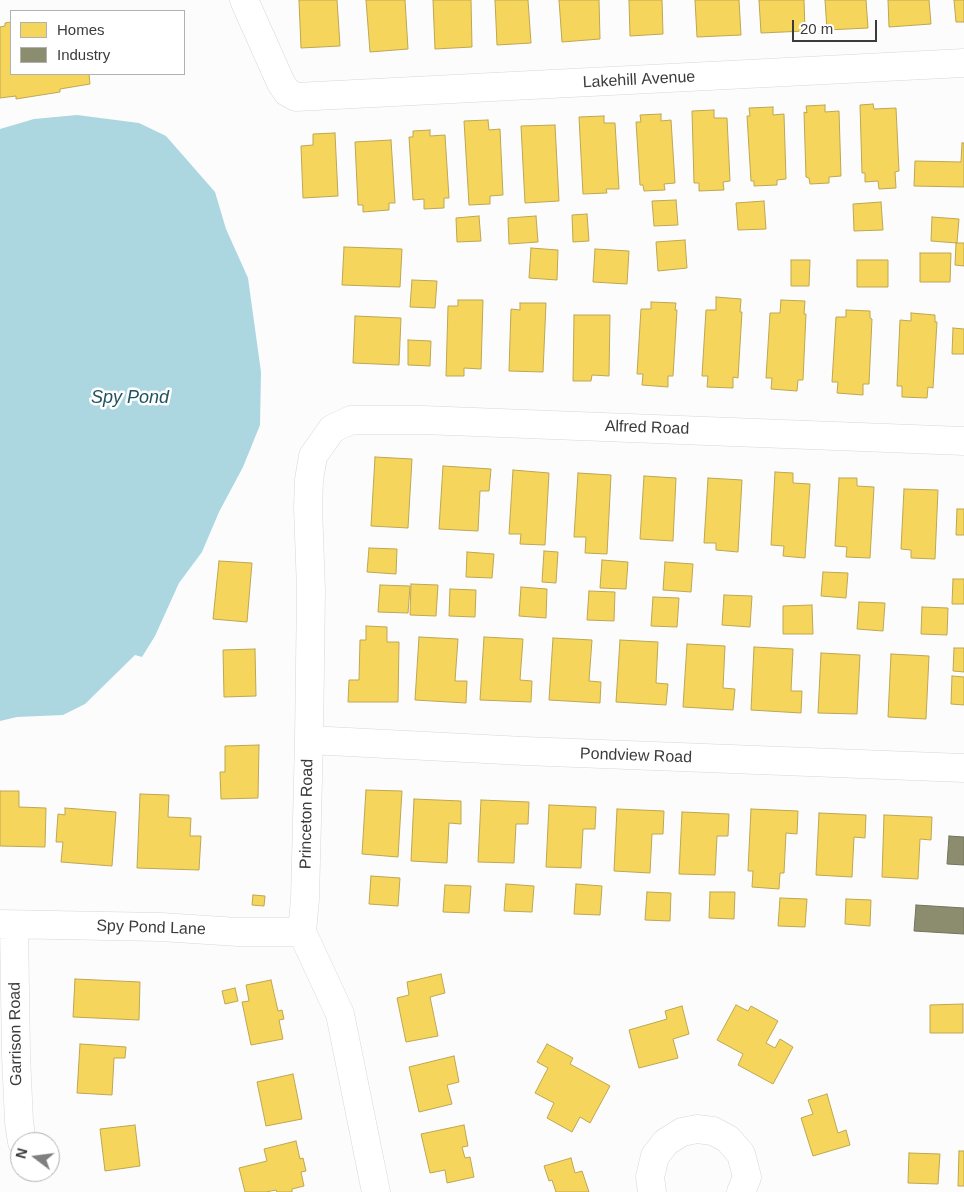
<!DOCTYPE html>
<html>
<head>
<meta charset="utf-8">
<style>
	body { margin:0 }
	#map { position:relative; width:964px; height:1192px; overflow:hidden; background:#fcfcfc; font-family:Helvetica,sans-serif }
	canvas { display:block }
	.legend { position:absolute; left:10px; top:10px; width:175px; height:65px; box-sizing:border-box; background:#fff; border:1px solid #b1b1b1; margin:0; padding:6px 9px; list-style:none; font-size:15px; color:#3b3b3c }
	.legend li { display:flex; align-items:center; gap:10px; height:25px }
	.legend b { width:25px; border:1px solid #b1b1b1 }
	.north { position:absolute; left:10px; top:1132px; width:50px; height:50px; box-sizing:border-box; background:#fff; border:1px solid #b1b1b1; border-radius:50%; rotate:285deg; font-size:14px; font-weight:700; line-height:20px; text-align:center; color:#3b3b3c }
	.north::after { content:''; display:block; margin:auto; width:18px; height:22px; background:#7f7f7f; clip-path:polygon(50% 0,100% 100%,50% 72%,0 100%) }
	.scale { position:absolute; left:792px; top:20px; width:85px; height:22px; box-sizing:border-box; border:2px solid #3b3b3c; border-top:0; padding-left:6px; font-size:15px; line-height:18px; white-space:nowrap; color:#3b3b3c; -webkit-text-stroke:4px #fff; paint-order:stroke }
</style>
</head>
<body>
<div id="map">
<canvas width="964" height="1192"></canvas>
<ul class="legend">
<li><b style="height:14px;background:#f6d55c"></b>Homes</li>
<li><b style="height:14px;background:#8c8c6e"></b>Industry</li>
</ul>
<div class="north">N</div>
<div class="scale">20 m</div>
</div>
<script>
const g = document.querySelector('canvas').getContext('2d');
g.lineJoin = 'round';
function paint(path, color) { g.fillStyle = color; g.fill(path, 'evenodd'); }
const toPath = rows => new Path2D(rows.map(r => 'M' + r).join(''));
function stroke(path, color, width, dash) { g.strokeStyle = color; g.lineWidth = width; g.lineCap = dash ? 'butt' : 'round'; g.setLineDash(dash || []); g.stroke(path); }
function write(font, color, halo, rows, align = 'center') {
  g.font = font + ' Helvetica,sans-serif'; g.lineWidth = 5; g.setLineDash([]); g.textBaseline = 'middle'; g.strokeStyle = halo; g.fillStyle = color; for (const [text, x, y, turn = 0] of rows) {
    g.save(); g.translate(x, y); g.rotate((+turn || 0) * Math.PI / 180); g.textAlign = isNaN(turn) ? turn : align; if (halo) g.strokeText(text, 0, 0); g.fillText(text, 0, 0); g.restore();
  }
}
const water = toPath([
	[77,115,139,123,166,136,215,192,226,229,248,278,261,372,260,425,243,467,219,512,202,552,179,583,155,636,142,657,135,655,85,704,63,715,17,717,0,721,0,129,34,119]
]);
const homes = toPath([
	[299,0,337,0,340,46,301,48,299,0],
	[366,0,405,0,408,49,370,52,366,0],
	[433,0,471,0,472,47,435,49,433,0],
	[495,0,528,0,531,43,497,45,495,0],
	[559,0,599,0,600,39,562,42,559,0],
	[629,0,662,0,663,34,630,36,629,0],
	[695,0,739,0,741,35,697,37,695,0],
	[759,0,804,0,805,31,761,33,759,0],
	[825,0,866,0,868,28,827,30,825,0],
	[888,0,929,0,931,24,889,27,888,0],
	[954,0,964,0,964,22,956,22,954,0],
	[11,22,11,74,89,74,90,84,60,89,60,92,16,99,16,96,0,98,0,27,5,26,5,23,11,22],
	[873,104,874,109,896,108,899,171,895,172,896,188,879,189,878,181,865,182,865,173,862,173,860,105,873,104],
	[825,105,825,112,839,111,841,176,829,177,829,183,810,184,809,178,806,177,804,112,807,113,806,106,825,105],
	[773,107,773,115,784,114,786,179,777,180,777,185,754,186,754,181,751,181,747,116,750,116,749,108,773,107],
	[714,110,714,118,727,118,730,181,723,182,724,190,699,191,699,183,694,183,692,111,714,110],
	[661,114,661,121,671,120,675,183,664,184,665,190,644,191,643,185,640,185,636,122,641,122,640,115,661,114],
	[604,116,604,123,615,123,619,189,606,189,607,193,583,194,579,117,604,116],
	[488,120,489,130,500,129,503,195,490,196,490,204,469,205,464,121,488,120],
	[555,125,559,201,525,203,521,126,555,125],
	[430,130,430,136,445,135,449,198,444,198,444,208,424,209,424,199,413,200,409,137,413,137,413,131,430,130],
	[335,133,338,196,303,198,301,146,313,145,313,134,335,133],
	[391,140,395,203,389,203,389,210,363,212,363,205,358,205,355,142,391,140],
	[962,143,964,143,964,187,914,186,915,161,961,162,962,143],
	[676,200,678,225,654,226,652,201,676,200],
	[764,201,766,229,738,230,736,203,764,201],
	[881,202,883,230,854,231,853,204,881,202],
	[587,214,589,241,573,242,572,215,587,214],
	[479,216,481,241,457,242,456,218,479,216],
	[536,216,538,242,509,244,508,218,536,216],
	[932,217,959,219,957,243,931,241,932,217],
	[685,240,687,268,658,271,656,242,685,240],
	[956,243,964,243,964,266,955,265,956,243],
	[344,247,402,249,400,287,342,285,344,247],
	[531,248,558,250,557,280,529,278,531,248],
	[595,249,629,251,627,284,593,282,595,249],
	[920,253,951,253,950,282,920,282,920,253],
	[791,260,810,260,809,286,791,286,791,260],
	[857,260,888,260,888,287,857,287,857,260],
	[412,280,437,281,435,308,410,307,412,280],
	[716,297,741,299,740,312,742,312,738,378,733,377,733,388,707,387,708,376,702,376,706,310,716,310,716,297],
	[458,300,483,300,481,369,464,368,464,376,446,376,448,306,458,306,458,300],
	[781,300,805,301,804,314,806,314,803,380,798,380,797,391,771,389,772,378,766,378,770,313,780,313,781,300],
	[651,302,676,303,675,310,677,310,673,376,668,376,668,387,642,385,643,374,637,374,641,309,651,309,651,302],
	[520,303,546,303,543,372,509,371,511,309,520,310,520,303],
	[846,310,870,311,870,318,872,319,869,384,863,384,863,395,837,393,838,382,832,382,836,317,846,317,846,310],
	[911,313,935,315,935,322,937,322,933,388,928,387,927,398,902,397,902,386,897,386,900,320,911,321,911,313],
	[574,315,610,315,609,376,592,375,591,381,573,381,574,315],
	[355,316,401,318,399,365,353,363,355,316],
	[953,328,964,329,964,354,952,354,953,328],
	[408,340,431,341,430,366,408,365,408,340],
	[375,457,412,459,408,528,371,526,375,457],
	[443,466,491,469,489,491,480,491,478,531,439,529,443,466],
	[513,470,549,473,545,545,520,544,521,534,509,534,513,470],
	[775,472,793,473,793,483,810,484,805,558,783,556,784,546,771,545,775,472],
	[578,473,611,475,607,554,585,553,586,537,574,537,578,473],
	[644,476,676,478,673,541,640,539,644,476],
	[708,478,742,480,738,552,716,550,716,543,704,543,708,478],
	[839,478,857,478,857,486,874,487,870,558,846,557,847,547,835,546,839,478],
	[904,489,938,490,935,559,911,558,911,550,901,549,904,489],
	[957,509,964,509,964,535,956,535,957,509],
	[369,548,397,549,396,574,367,572,369,548],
	[544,551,558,552,556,583,542,582,544,551],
	[467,552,494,554,492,578,466,577,467,552],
	[602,560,628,562,626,589,600,588,602,560],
	[219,561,252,563,247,622,213,619,219,561],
	[665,562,693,564,691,592,663,590,665,562],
	[823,572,848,573,846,598,821,596,823,572],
	[953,579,964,579,964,604,952,604,953,579],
	[411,584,438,585,436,616,410,615,411,584],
	[380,585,410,586,408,613,378,612,380,585],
	[521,587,547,589,546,618,519,616,521,587],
	[450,589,476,590,475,617,449,616,450,589],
	[589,591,615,592,614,621,587,620,589,591],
	[724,595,752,596,750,627,722,625,724,595],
	[653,597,679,598,677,627,651,626,653,597],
	[859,602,885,603,883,631,857,629,859,602],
	[812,605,813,634,783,634,783,606,812,605],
	[922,607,948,608,947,635,921,634,922,607],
	[366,626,387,627,387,642,399,642,398,702,348,702,349,680,359,680,360,640,366,640,366,626],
	[419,637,458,639,455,681,467,681,466,703,415,700,419,637],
	[484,637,523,639,520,680,532,681,531,702,480,700,484,637],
	[553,638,592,640,589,681,601,682,600,703,549,700,553,638],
	[620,640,658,642,656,683,668,684,666,705,616,702,620,640],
	[687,644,725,646,723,688,735,689,733,710,683,707,687,644],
	[754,647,793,649,791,691,802,691,801,713,751,710,754,647],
	[954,648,964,648,964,672,953,671,954,648],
	[255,649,256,696,224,697,223,650,255,649],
	[821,653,860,655,857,714,818,713,821,653],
	[891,654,929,656,926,719,888,717,891,654],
	[952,676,964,677,964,705,951,704,952,676],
	[259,745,258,798,221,799,220,772,225,772,225,746,259,745],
	[366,790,402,791,398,857,362,854,366,790],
	[0,791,19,791,19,807,46,808,45,847,0,846,0,791],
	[140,794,169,795,168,817,191,818,190,836,201,836,199,870,137,868,140,794],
	[414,799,461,801,461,824,449,823,447,863,411,861,414,799],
	[481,800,529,802,528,824,516,824,514,863,478,862,481,800],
	[549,805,596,807,595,829,583,829,581,868,546,867,549,805],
	[65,808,116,812,112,866,61,862,63,842,56,842,58,814,65,815,65,808],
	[617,809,664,811,663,834,652,834,650,873,614,871,617,809],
	[751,809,798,811,797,834,786,833,784,873,780,873,779,889,752,887,753,871,748,871,751,809],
	[682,812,729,814,728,836,717,836,715,875,679,874,682,812],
	[819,813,866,815,865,838,854,837,852,877,816,875,819,813],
	[884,815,932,817,931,840,920,839,918,879,882,877,884,815],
	[371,876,400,878,398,906,369,904,371,876],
	[506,884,534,886,532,912,504,911,506,884],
	[576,884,602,886,600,915,574,914,576,884],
	[445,885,471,886,469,913,443,912,445,885],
	[647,892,671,893,670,921,645,920,647,892],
	[710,892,735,892,734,919,709,918,710,892],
	[253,895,265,896,264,906,252,905,253,895],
	[780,898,807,899,805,927,778,926,780,898],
	[846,899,871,900,870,926,845,924,846,899],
	[441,974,445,993,430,997,438,1036,406,1042,397,998,409,995,407,982,441,974],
	[75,979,140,982,139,1020,73,1017,75,979],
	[271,980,278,1011,282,1010,284,1019,279,1020,283,1039,251,1045,242,1002,249,1001,246,985,271,980],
	[235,988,238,1001,225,1004,222,991,235,988],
	[963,1004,963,1033,930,1033,930,1005,963,1004],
	[736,1005,748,1011,751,1006,778,1021,766,1043,775,1048,780,1039,793,1047,773,1084,738,1065,743,1054,717,1040,736,1005],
	[682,1006,689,1034,673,1039,678,1058,639,1068,629,1030,667,1019,665,1011,682,1006],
	[80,1044,126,1047,125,1058,114,1058,112,1095,77,1093,80,1044],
	[547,1044,573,1058,570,1064,610,1086,590,1123,580,1117,572,1132,547,1118,554,1103,535,1093,548,1068,537,1062,547,1044],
	[454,1056,459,1082,447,1085,452,1104,419,1112,409,1067,454,1056],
	[293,1074,302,1119,266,1126,257,1082,293,1074],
	[827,1094,838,1133,846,1130,850,1145,813,1156,801,1118,813,1114,808,1100,827,1094],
	[135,1125,140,1166,105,1171,100,1129,135,1125],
	[464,1125,468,1146,462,1147,465,1158,470,1157,474,1177,447,1183,445,1170,430,1173,421,1134,464,1125],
	[296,1141,300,1159,303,1158,306,1171,301,1172,304,1186,292,1189,292,1192,277,1192,276,1190,266,1192,245,1192,239,1168,267,1161,264,1149,296,1141],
	[959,1151,964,1151,964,1186,958,1186,959,1151],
	[909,1153,940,1154,938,1184,908,1183,909,1153],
	[571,1158,575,1173,582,1171,589,1192,556,1192,552,1180,549,1181,544,1166,571,1158]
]);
const industry = toPath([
	[949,836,964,837,964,865,947,864,949,836],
	[916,905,964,908,964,934,914,931,916,905]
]);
const minor = toPath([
	[244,0,281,83,287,92,296,97,964,63],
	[309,740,524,751,964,768],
	[0,924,161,927,238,932,302,932],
	[14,925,16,1055,19,1122,22,1142],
	[376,1192,340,1014,302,932,305,899,309,740,311,590,308,507,309,480,313,456,332,429,351,420,423,420,964,441],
	[652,1192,650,1177,655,1156,666,1142,682,1132,697,1129,713,1131,728,1139,741,1154,747,1177,741,1192]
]);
const streetNames = [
	["Lakehill Avenue",639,80,-3],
	["Alfred Road",647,428,2],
	["Pondview Road",636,756,2],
	["Princeton Road",307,814,-89],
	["Spy Pond Lane",151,928,2],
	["Garrison Road",16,1034,-91]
];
const waterNames = [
	["Spy Pond",130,398]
];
paint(water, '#acd6e0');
paint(homes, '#f6d55c');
stroke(homes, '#bea752', 1);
paint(industry, '#8c8c6e');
stroke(industry, '#74745f', 1);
stroke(minor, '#d7d7d7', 29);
stroke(minor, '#fff', 28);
write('16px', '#3b3b3c', '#fff', streetNames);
write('italic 18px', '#20535e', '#fff', waterNames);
</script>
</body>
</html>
